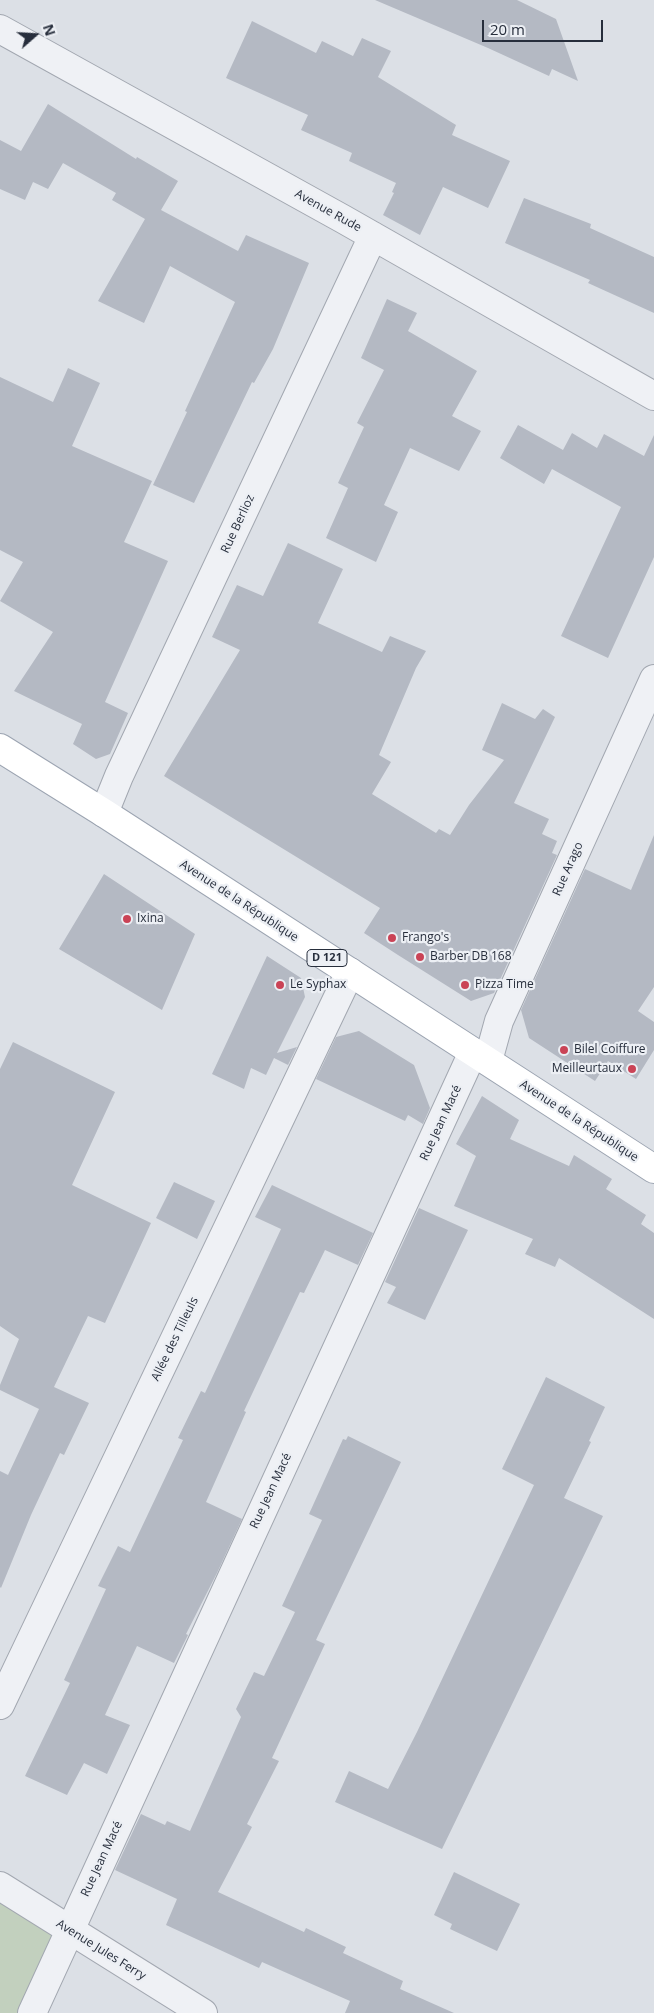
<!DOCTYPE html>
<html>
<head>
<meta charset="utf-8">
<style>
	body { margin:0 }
	#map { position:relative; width:654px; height:2013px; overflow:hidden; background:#dce0e6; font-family:"Open Sans",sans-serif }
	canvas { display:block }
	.north { position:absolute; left:10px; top:10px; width:50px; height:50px; -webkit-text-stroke:4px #eceff4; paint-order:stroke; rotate:71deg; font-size:14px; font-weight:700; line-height:20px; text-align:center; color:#272e3c }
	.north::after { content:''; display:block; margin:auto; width:18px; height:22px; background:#272e3c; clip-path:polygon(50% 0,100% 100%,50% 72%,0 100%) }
	.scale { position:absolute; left:482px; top:20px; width:121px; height:22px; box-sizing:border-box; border:2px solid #272e3c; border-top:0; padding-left:6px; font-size:15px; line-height:18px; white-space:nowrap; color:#272e3c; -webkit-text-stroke:4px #eceff4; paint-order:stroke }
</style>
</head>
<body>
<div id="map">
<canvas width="654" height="2013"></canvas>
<div class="north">N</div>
<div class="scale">20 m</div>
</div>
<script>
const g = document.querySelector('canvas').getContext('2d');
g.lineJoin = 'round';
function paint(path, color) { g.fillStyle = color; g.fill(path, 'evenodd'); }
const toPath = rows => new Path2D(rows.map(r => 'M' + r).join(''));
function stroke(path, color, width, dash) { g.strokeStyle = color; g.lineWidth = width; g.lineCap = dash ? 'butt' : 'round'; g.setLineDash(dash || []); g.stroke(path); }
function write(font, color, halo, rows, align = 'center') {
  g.font = font + ' "Open Sans",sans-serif'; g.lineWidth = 4.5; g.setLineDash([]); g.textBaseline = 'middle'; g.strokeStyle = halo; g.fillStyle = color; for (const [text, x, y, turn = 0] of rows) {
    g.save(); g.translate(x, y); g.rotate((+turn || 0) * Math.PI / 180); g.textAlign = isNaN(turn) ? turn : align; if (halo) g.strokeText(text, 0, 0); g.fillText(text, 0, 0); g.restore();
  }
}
const green = toPath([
	[0,1886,69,1930,32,2013,0,2013]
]);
const building = toPath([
	[375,0,517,0,556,19,578,81,552,69,549,76,488,48],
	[252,21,316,53,322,41,353,56,362,38,391,51,378,77,456,125,452,135,510,161,488,208,443,187,420,235,383,215,394,193,392,192,396,183,349,161,352,153,301,130,308,115,226,78],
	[48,104,136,159,137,157,178,181,161,210,238,251,246,235,309,263,273,349,254,383,252,382,194,503,153,485,187,412,185,411,235,302,170,266,144,323,98,301,145,219,112,200,116,193,63,163,48,189,33,182,25,200,0,189,0,140,21,151],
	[524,198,591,224,590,228,654,257,654,313,588,283,590,280,505,243],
	[387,299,417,313,408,331,477,371,452,416,481,431,459,471,410,448,384,505,398,512,376,562,326,538,348,488,338,483,364,427,357,423,384,370,361,358],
	[68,368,100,383,72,446,152,481,124,542,168,561,105,702,128,713,110,754,96,759,73,744,82,724,14,691,53,632,0,601,23,562,0,550,0,377,53,402],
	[518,425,563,450,572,433,597,448,604,434,644,456,654,435,654,557,608,658,561,636,621,507,552,469,544,484,500,458],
	[288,543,343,569,318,623,382,652,390,636,426,651,416,668,379,755,391,762,372,794,436,833,439,829,450,835,469,805,504,760,482,750,502,703,535,719,543,709,555,717,514,803,549,819,542,834,557,841,552,853,557,855,494,993,471,1001,398,955,364,933,380,908,164,776,240,650,212,637,237,585,263,596],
	[654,835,654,987,638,1011,654,1022,654,1050,636,1079,608,1061,595,1081,529,1038,521,1010,585,869,631,890],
	[104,874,195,934,162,1010,59,949],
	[267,956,301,978,305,997,277,1053,297,1047,288,1065,274,1058,266,1075,251,1068,244,1089,212,1074],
	[359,1031,414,1065,430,1108,423,1124,408,1115,405,1121,316,1079,336,1037],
	[13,1042,115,1092,72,1185,151,1223,105,1323,88,1316,54,1387,89,1403,64,1455,60,1453,31,1515,1,1588,0,1587,0,1471,8,1475,39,1409,0,1390,0,1385,19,1339,0,1326,0,1069],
	[482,1096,519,1120,510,1139,569,1166,574,1155,612,1179,606,1189,646,1215,641,1224,654,1233,654,1319,559,1258,555,1267,525,1254,533,1239,454,1206,476,1156,456,1144],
	[174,1182,215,1201,197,1239,156,1218],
	[272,1185,373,1233,358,1265,325,1250,304,1293,300,1292,244,1411,246,1412,206,1502,242,1519,217,1573,186,1634,188,1635,174,1663,137,1646,105,1715,130,1725,107,1774,84,1763,67,1795,25,1776,70,1683,64,1680,106,1589,98,1586,118,1546,130,1552,183,1440,178,1438,201,1391,205,1393,281,1229,255,1217],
	[419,1208,468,1230,425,1320,387,1303,396,1287,385,1282],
	[546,1377,605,1407,589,1441,591,1442,564,1498,603,1516,442,1849,335,1802,349,1771,388,1789,417,1732,534,1485,502,1469],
	[348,1436,401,1462,316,1640,325,1644,272,1758,279,1761,247,1824,252,1827,218,1892,304,1932,306,1928,346,1947,343,1953,403,1981,400,1989,454,2013,345,2013,350,2001,262,1962,259,1968,166,1925,177,1899,115,1870,141,1814,165,1825,167,1821,190,1831,241,1717,236,1709,254,1672,264,1676,295,1612,282,1606,322,1520,309,1514,343,1439,346,1440],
	[454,1872,520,1904,497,1951,450,1929,452,1924,434,1915]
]);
const minor = toPath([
	[0,29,343,219,654,396],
	[104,813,119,776,373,236],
	[488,1061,499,1021,654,679],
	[0,1705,350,972],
	[0,1886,203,2013],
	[32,2013,473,1052]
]);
const primary = toPath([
	[0,748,104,813,654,1169]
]);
const markers = [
	[127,919,5,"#ca4356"],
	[392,938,5,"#ca4356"],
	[420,957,5,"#ca4356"],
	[280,985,5,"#ca4356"],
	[465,985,5,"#ca4356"],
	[564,1050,5,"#ca4356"],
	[632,1069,5,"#ca4356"]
];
const shields = [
	[327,958,40]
];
const shieldNames = [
	["D 121",327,958]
];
const streetNames = [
	["Avenue Rude",328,211,29],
	["Rue Berlioz",238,524,-65],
	["Rue Arago",568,869,-66],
	["Avenue de la République",239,901,33],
	["Avenue de la République",579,1121,33],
	["Rue Jean Macé",441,1123,-65],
	["Allée des Tilleuls",175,1339,-64],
	["Rue Jean Macé",271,1491,-65],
	["Rue Jean Macé",102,1859,-65],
	["Avenue Jules Ferry",101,1950,32]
];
const poiNames = [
	["Ixina",137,919],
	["Frango's",402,938],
	["Barber DB 168",430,957],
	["Le Syphax",290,985],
	["Pizza Time",475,985],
	["Bilel Coiffure",574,1050],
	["Meilleurtaux",622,1069,"right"]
];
paint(green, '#c2d0be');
paint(building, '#b4b9c3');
stroke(minor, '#a2a7b0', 30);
stroke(primary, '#9ca4b1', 30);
stroke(minor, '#eff1f5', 28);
stroke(primary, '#fff', 28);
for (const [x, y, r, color] of markers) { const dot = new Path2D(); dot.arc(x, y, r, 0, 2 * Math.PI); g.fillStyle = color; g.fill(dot); stroke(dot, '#eceff4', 2); }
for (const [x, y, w] of shields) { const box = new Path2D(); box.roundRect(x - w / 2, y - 8.5, w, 17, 4); g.fillStyle = '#eceff4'; g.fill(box); stroke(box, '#272e3c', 1); }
write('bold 11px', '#272e3c', null, shieldNames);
write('12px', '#272e3c', '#eceff4', streetNames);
write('12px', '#272e3c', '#eceff4', poiNames, 'left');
</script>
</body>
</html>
